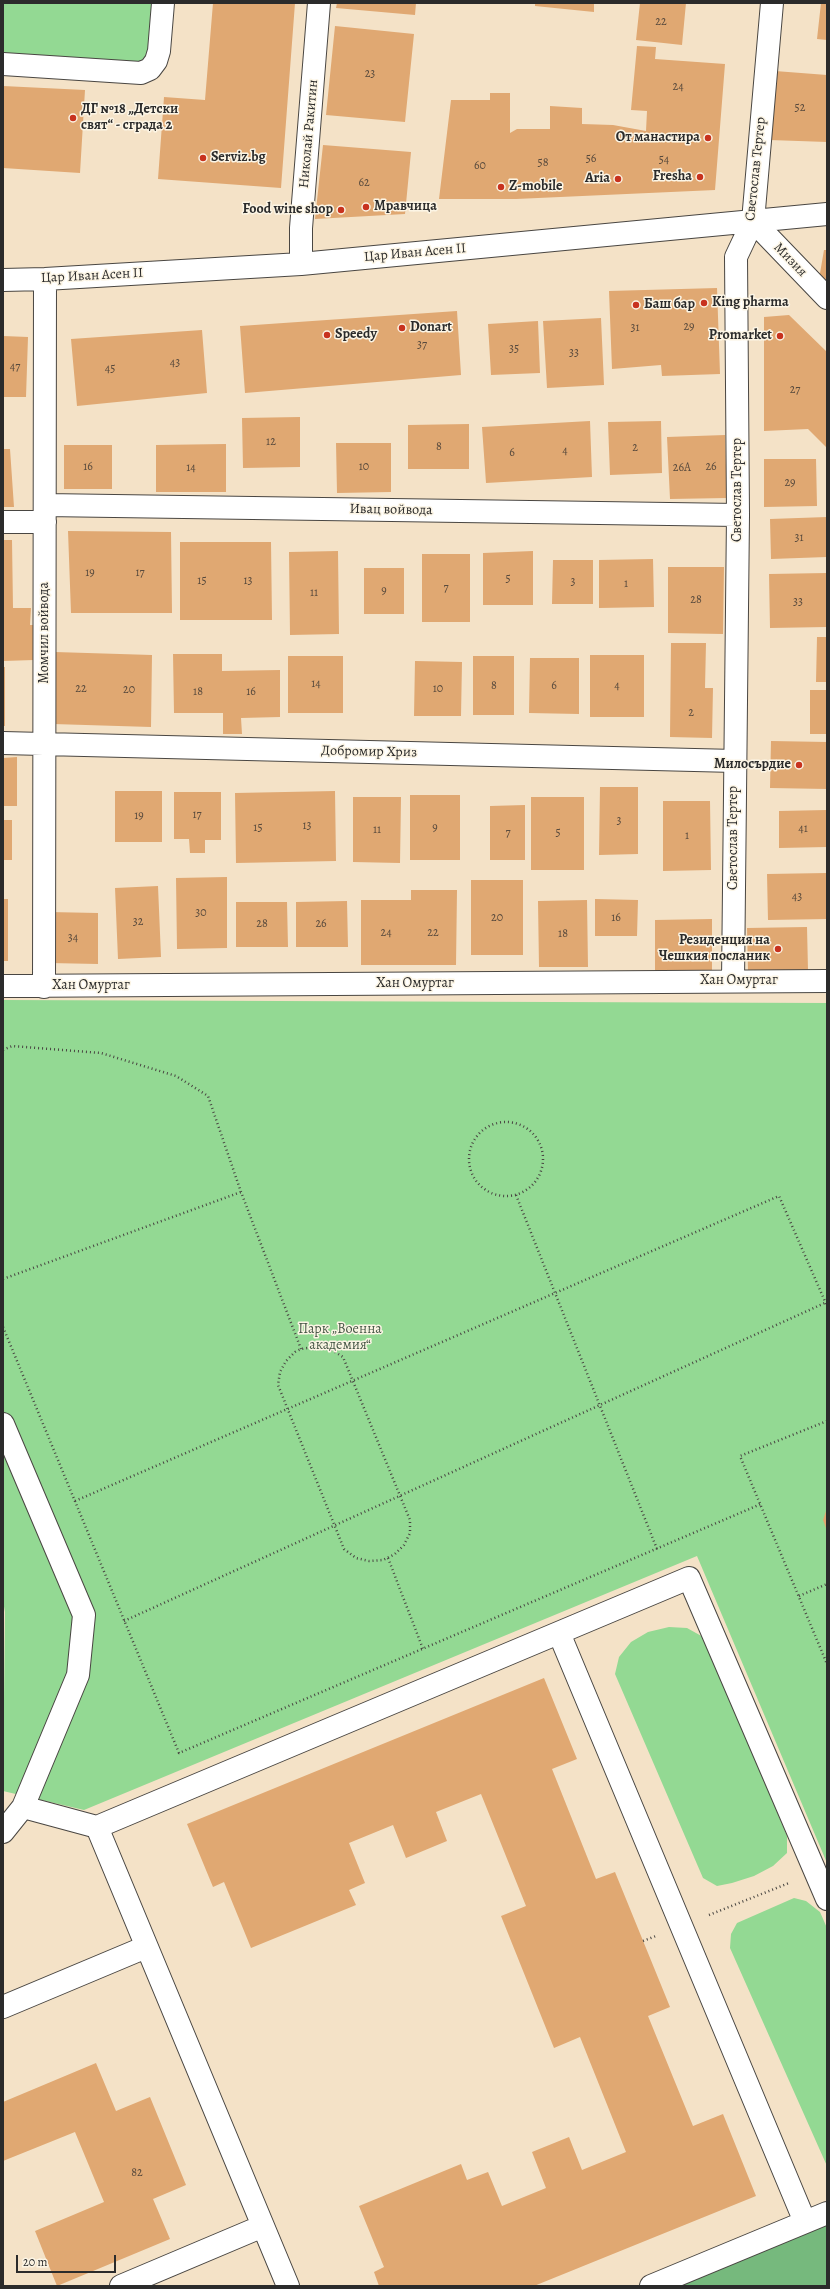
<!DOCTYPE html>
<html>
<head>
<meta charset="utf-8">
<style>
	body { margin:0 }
	#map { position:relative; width:830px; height:2289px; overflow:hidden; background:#f4e2c7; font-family:Alegreya,serif }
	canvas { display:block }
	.frame { position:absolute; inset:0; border:4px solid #2b2b2b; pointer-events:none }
	.scale { position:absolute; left:16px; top:2255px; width:100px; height:18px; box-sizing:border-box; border:2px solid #2b2b2b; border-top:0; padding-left:5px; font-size:12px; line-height:14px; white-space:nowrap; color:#2b2b2b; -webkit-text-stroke:3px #fcf5e5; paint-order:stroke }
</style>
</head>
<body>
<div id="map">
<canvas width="830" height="2289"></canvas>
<div class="frame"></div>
<div class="scale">20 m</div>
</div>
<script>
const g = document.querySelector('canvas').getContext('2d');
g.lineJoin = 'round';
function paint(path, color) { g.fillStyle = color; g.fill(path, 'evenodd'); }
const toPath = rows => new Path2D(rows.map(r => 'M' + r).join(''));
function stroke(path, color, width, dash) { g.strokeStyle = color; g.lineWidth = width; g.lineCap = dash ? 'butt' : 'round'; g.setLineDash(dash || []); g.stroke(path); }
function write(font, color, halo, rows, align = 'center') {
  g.font = font + ' Alegreya,serif'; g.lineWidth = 3; g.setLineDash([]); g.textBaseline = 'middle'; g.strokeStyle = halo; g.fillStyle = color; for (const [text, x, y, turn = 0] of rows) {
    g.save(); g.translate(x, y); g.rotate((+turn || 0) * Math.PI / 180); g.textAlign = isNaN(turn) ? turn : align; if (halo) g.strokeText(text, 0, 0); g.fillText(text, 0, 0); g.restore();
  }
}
const green = toPath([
	[3,3,163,3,150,69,3,64],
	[3,1000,827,1003,827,1863,697,1556,84,1810,3,1791,5,1612,3,1601],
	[669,1627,687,1628,705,1638,787,1836,787,1853,773,1866,754,1876,732,1883,717,1886,703,1878,615,1674,619,1657,631,1642,648,1632],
	[794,1898,806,1901,820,1912,827,1928,827,2166,730,1948,731,1934,737,1923]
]);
const forest = toPath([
	[827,2219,827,2286,669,2286]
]);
const building = toPath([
	[213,3,295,3,281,188,158,179,164,97,205,100],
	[337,3,416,3,415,15,336,8],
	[535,3,594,3,594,12,535,6],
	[640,3,686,3,682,45,636,40],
	[821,3,827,3,827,40,817,39],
	[335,26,414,34,405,122,326,115],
	[637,46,656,47,655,59,725,64,715,190,516,199,439,199,451,100,490,100,490,93,510,93,510,133,517,129,550,129,550,106,582,108,582,124,613,125,646,131,647,111,631,110],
	[775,71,827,75,827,142,770,140],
	[3,86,85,90,80,173,3,168],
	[323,145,411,152,405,214,315,219],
	[824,250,827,250,827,286,819,279],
	[717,288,720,374,662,376,661,365,612,369,609,291],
	[457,311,461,375,245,393,240,326],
	[789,315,827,352,827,448,808,429,764,431,764,317],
	[601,318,604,385,547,388,543,321],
	[538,321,540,373,491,375,488,324],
	[202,330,207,393,77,406,71,339],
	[3,336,28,337,26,397,3,397],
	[300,417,300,467,243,468,242,418],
	[590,421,592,477,486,483,482,427],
	[661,421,662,473,610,475,608,422],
	[469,424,469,469,408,469,408,425],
	[725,435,727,498,670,499,667,437],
	[336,443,391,443,391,492,337,493],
	[226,444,226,492,156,492,156,445],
	[64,445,112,445,112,489,64,489],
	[3,449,10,449,14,507,3,507],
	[764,459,816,459,817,506,764,507],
	[827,517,827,557,771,559,770,519],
	[68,531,171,532,172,613,71,613],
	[3,540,12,540,13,608,31,608,30,625,33,625,34,660,3,661],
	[180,542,271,542,272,620,180,620],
	[338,551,339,634,290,635,289,552],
	[533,551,533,605,483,605,483,553],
	[422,554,470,554,470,622,422,622],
	[653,559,654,607,599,608,599,560],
	[553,560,593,560,593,604,552,604],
	[668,567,724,567,723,634,668,633],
	[364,568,404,568,404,614,364,614],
	[827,573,827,627,770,628,769,574],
	[817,637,827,637,827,682,816,682],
	[671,643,706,643,705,688,713,688,712,738,670,737],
	[55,652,152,655,151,727,53,724],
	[173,654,222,654,222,671,280,670,280,717,241,718,242,734,223,734,223,713,174,713],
	[590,655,644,655,644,717,590,717],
	[288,656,343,656,343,713,288,713],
	[473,656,514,656,514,715,473,715],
	[530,658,579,658,579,714,529,713],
	[415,661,462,662,461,716,414,716],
	[3,667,5,667,5,726,3,726],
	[810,690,827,690,827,734,810,734],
	[771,741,827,742,827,789,770,788],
	[17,757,17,806,3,806,3,758],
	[600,787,638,787,638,854,599,855],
	[115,791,162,791,162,842,115,842],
	[335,791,336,861,236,863,235,793],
	[174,792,221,792,221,840,205,840,205,853,190,853,189,839,174,839],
	[410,795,460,795,460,860,410,860],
	[353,797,401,797,400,863,353,862],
	[531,797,584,797,584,870,531,870],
	[663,801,710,801,711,870,663,871],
	[525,805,525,860,490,860,490,806],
	[827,810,827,847,779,848,779,811],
	[3,820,12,820,12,860,3,860],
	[827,873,827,919,768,920,767,874],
	[227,877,227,948,177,949,176,878],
	[471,880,523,880,523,955,471,955],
	[158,886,161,957,118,959,115,888],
	[411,890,457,890,456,965,361,965,361,900,411,900],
	[3,899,8,899,8,961,3,961],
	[595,899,638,900,637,936,595,936],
	[587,900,588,967,539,967,538,901],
	[347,901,348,947,296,947,296,902],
	[236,902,287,902,288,947,236,947],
	[49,912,98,913,98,964,49,963],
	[712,919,712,971,655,971,655,920],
	[807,927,808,970,748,971,747,928],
	[827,1508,827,1531,823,1520],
	[544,1678,577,1759,552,1769,596,1879,615,1872,670,2007,648,2016,693,2126,723,2114,756,2196,534,2286,379,2286,374,2272,384,2267,359,2206,461,2164,467,2180,488,2172,502,2206,546,2188,532,2152,569,2137,582,2170,626,2152,580,2037,554,2048,501,1916,526,1906,481,1794,436,1812,447,1841,406,1858,393,1825,349,1843,365,1883,349,1890,356,1905,251,1948,224,1882,213,1887,187,1824],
	[96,2063,116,2111,150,2097,186,2185,153,2199,170,2239,57,2286,35,2231,104,2202,75,2132,3,2161,3,2102]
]);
const path = toPath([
	[3,1050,12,1046,101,1053,176,1076,208,1096,241,1192,301,1349],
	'469 1159a37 37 0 1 1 74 0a37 37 0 1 1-74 0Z',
	[516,1195,657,1549],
	[3,1279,241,1192],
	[3,1327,179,1753,761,1504],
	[320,1346,332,1350,343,1357,410,1520,410,1533,404,1545,395,1554,383,1560,369,1561,356,1558,344,1549,278,1385,280,1372,286,1361,295,1352,301,1349,320,1346],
	[827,1421,740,1456,827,1664],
	[75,1501,779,1196,827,1306],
	[388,1558,423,1649],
	[799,1596,827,1584],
	[124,1621,827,1302],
	[709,1915,789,1883],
	[643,1941,656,1936]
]);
const minor = toPath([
	[3,64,141,73,150,69,156,61,159,51,163,3],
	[753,221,827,298],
	[301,264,301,228,319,3],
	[3,280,45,279,301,264,827,214],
	[45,505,738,515],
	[3,522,45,522],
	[3,743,735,761],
	[733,981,738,515,736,257,753,221,772,3],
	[3,986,827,981],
	[44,987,45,279],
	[3,1424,84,1615,78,1675,23,1807],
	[559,1633,805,2222],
	[97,1827,288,2286],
	[3,1832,23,1807,97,1827,689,1578,827,1899],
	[3,2007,146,1947],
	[121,2286,263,2226],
	[651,2286,827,2213]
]);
const markers = [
	[73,118,4,"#c8321e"],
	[708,138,4,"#c8321e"],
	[203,158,4,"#c8321e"],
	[700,177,4,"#c8321e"],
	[618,179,4,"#c8321e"],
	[501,187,4,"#c8321e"],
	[366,207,4,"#c8321e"],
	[341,210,4,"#c8321e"],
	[704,303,4,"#c8321e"],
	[636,305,4,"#c8321e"],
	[402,328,4,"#c8321e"],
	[327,335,4,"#c8321e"],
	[780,336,4,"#c8321e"],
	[799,765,4,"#c8321e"],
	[778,949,4,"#c8321e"]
];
const numberNames = [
	["22",661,22],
	["23",370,74],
	["24",678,87],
	["52",800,108],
	["56",591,159],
	["54",664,160],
	["58",543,163],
	["60",480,166],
	["62",364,183],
	["29",689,327],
	["31",635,328],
	["37",422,345],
	["35",514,349],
	["33",574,353],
	["43",175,363],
	["47",15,367],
	["45",110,369],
	["27",795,390],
	["12",271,442],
	["8",439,447],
	["2",635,448],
	["4",565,451],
	["6",512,453],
	["16",88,467],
	["10",364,467],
	["26",711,467],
	["14",191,468],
	["26A",682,468],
	["29",790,483],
	["31",799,538],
	["19",90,573],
	["17",140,573],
	["5",508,579],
	["15",202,581],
	["13",248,581],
	["3",573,582],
	["1",626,584],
	["7",446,588],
	["9",384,591],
	["11",314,593],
	["28",696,600],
	["33",798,602],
	["14",316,684],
	["8",494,686],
	["6",554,686],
	["4",617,686],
	["22",81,689],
	["10",438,689],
	["20",129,690],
	["18",198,692],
	["16",251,692],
	["2",691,713],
	["17",197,815],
	["19",139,816],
	["3",619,821],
	["13",307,826],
	["15",258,828],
	["9",435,828],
	["41",803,829],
	["11",377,830],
	["7",508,833],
	["5",558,833],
	["1",687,836],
	["43",797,897],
	["30",201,913],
	["20",497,918],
	["16",616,918],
	["32",138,922],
	["28",262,924],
	["26",321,924],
	["24",386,933],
	["22",433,933],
	["18",563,934],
	["34",73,938],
	["82",137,2173]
];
const poiNames = [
	["ДГ №18 „Детски",81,110],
	["свят“ - сграда 2",81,126],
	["От манастира",700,138,"right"],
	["Serviz.bg",211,158],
	["Fresha",692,177,"right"],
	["Aria",610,179,"right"],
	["Z-mobile",509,187],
	["Мравчица",374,207],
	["Food wine shop",333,210,"right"],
	["King pharma",712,303],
	["Баш бар",644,305],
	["Donart",410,328],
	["Speedy",335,335],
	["Promarket",772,336,"right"],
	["Милосърдие",791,765,"right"],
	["Резиденция на",770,941,"right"],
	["Чешкия посланик",770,957,"right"]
];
const streetNames = [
	["Николай Ракитин",309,134,-85],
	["Светослав Тертер",756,169,-84],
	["Цар Иван Асен II",415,253,-5],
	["Мизия",790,260,46],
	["Цар Иван Асен II",92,276,-3],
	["Светослав Тертер",738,490,-90],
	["Ивац войвода",391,510,1],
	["Момчил войвода",45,633,-90],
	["Добромир Хриз",369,752,1],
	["Светослав Тертер",734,838,-90],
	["Хан Омуртаг",739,981],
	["Хан Омуртаг",415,984],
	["Хан Омуртаг",91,986]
];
const parkNames = [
	["Парк „Военна",340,1330],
	["академия“",340,1346]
];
paint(green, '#93d993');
paint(forest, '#76b97d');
paint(building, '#e0a872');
stroke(minor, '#494642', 24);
stroke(path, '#494642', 2.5, [1, 3]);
stroke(minor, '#fff', 22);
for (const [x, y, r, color] of markers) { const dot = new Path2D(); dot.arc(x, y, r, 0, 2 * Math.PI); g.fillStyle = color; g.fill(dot); stroke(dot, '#fcf5e5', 1.5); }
write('12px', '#584a3d', null, numberNames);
write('bold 14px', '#2b2b2b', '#fcf5e5', poiNames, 'left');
write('14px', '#2b2b2b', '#fcf5e5', streetNames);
write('14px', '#455645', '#fcf5e5', parkNames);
</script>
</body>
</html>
